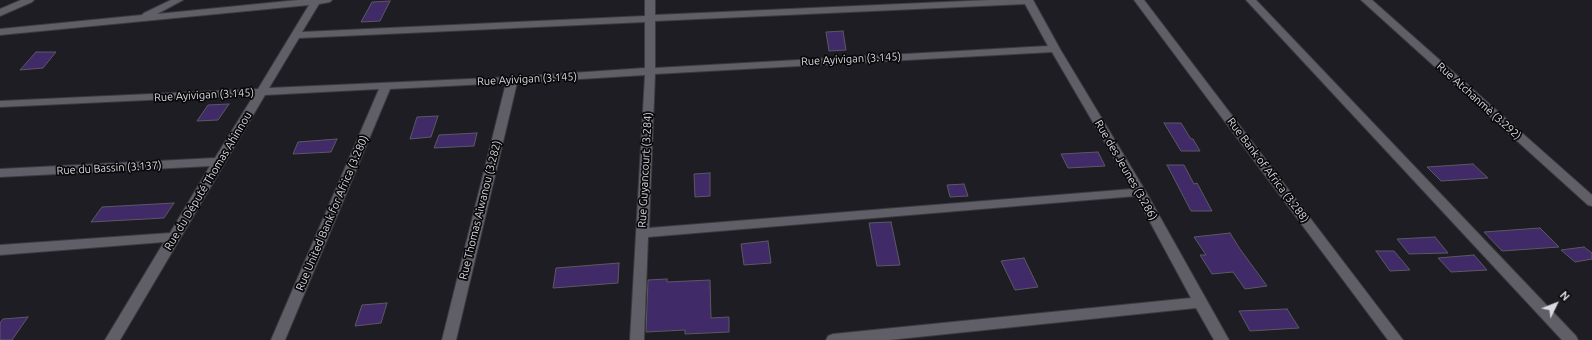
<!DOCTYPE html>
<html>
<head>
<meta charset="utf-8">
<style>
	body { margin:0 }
	#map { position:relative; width:1592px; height:340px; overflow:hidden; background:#1f1d24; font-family:Ubuntu,sans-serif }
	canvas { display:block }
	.north { position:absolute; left:1536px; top:284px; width:40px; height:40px; -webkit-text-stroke:3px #09080b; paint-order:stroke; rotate:47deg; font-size:11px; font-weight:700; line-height:16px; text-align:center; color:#dad9de }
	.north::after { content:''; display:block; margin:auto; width:14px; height:18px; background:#dad9de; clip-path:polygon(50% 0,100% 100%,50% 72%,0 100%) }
</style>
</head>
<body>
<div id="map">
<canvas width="1592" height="340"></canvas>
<div class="north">N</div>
</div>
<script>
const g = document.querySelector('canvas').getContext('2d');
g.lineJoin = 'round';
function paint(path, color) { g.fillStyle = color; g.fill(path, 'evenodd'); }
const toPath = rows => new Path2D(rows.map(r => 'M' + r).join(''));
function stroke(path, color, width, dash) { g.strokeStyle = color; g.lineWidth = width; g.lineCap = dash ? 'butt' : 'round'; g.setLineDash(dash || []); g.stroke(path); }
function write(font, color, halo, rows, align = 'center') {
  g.font = font + ' Ubuntu,sans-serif'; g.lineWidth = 3.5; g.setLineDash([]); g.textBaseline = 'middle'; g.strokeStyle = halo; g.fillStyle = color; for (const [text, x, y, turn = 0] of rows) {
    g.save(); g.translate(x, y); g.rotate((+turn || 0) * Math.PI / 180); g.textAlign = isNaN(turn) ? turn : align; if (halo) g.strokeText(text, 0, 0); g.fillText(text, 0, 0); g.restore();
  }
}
const building = toPath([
	[390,1,380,21,361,22,372,2,390,1],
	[843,31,846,50,829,51,826,32,843,31],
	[36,52,56,52,43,68,20,70,36,52],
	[229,104,218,120,197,121,208,105,229,104],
	[438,116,431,137,410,139,417,117,438,116],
	[1164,123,1181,123,1191,139,1193,139,1200,151,1181,151,1164,123],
	[477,133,474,146,434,148,439,135,477,133],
	[337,139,331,152,293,154,298,142,337,139],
	[1098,152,1105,166,1068,168,1061,154,1098,152],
	[1473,164,1488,178,1441,181,1427,167,1473,164],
	[1167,165,1184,165,1194,184,1197,183,1212,211,1191,211,1167,165],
	[710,173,710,196,695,197,694,174,710,173],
	[964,184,968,196,950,197,947,185,964,184],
	[174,203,164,218,91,222,102,207,174,203],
	[891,222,900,265,877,266,869,223,891,222],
	[1540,228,1559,247,1502,251,1484,232,1540,228],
	[1230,233,1240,249,1267,286,1245,289,1233,272,1212,274,1200,255,1206,255,1194,237,1230,233],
	[1435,237,1448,253,1409,254,1397,239,1435,237],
	[768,241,771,263,744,265,741,244,768,241],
	[1584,247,1592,253,1592,259,1575,262,1561,250,1584,247],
	[1376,251,1394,251,1410,270,1390,271,1376,251],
	[1474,255,1487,270,1451,272,1438,258,1474,255],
	[1024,258,1038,287,1015,290,1001,261,1024,258],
	[619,263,618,283,553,288,556,268,619,263],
	[667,279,667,282,710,280,711,318,729,317,729,332,685,334,685,330,646,332,648,280,667,279],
	[387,303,381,323,355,326,362,305,387,303],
	[1287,309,1299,328,1250,331,1239,311,1287,309],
	[28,317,12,340,0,340,0,323,3,319,28,317]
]);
const minor = toPath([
	[21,0,34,0,32,2,0,16,0,9,21,0],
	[171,0,183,0,157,14,298,0,332,0,330,2,319,4,302,32,645,16,645,0,655,0,655,15,989,0,1033,0,1060,49,1146,192,1229,340,1214,340,1196,308,889,340,826,340,828,336,833,334,1191,298,1136,196,648,237,644,340,630,340,645,75,517,83,456,340,442,340,506,83,390,89,285,340,271,340,379,89,265,95,120,340,105,340,164,242,0,255,0,245,170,233,210,166,0,177,0,169,215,158,254,95,0,107,0,101,258,89,309,5,0,35,0,29,142,15,144,13,171,0],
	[1025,4,1048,46,655,68,655,21,1025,4],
	[645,22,645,68,512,77,269,88,299,38,645,22],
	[1052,52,1132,189,649,228,655,74,1052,52],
	[1134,0,1144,0,1403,340,1388,340,1134,0],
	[1246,0,1256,0,1576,336,1578,340,1562,340,1246,0],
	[1361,0,1372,0,1592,195,1592,206,1588,205,1361,0]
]);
const streetNames = [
	["Rue Ayivigan (3.145)",851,59,-3],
	["Rue Ayivigan (3.145)",527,79,-3],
	["Rue Ayivigan (3.145)",204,95,-3],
	["Rue Atchanmè (3.292)",1479,101,42],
	["Rue du Bassin (3.137)",109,168,-3],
	["Rue Guyancourt (3.284)",645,170,-87],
	["Rue des Jeunes (3.286)",1126,170,60],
	["Rue Bank of Africa (3.288)",1268,170,53],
	["Rue du Député Thomas Ahinnou",208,181,-59],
	["Rue Thomas Aiwanou (3.282)",480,210,-76],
	["Rue United Bank for Africa (3.280)",332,213,-67]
];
paint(building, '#412a68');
stroke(building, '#5b5961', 1);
stroke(minor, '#3b3a3f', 2);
paint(minor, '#605e66');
write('11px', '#dad9de', '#09080b', streetNames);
</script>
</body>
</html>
